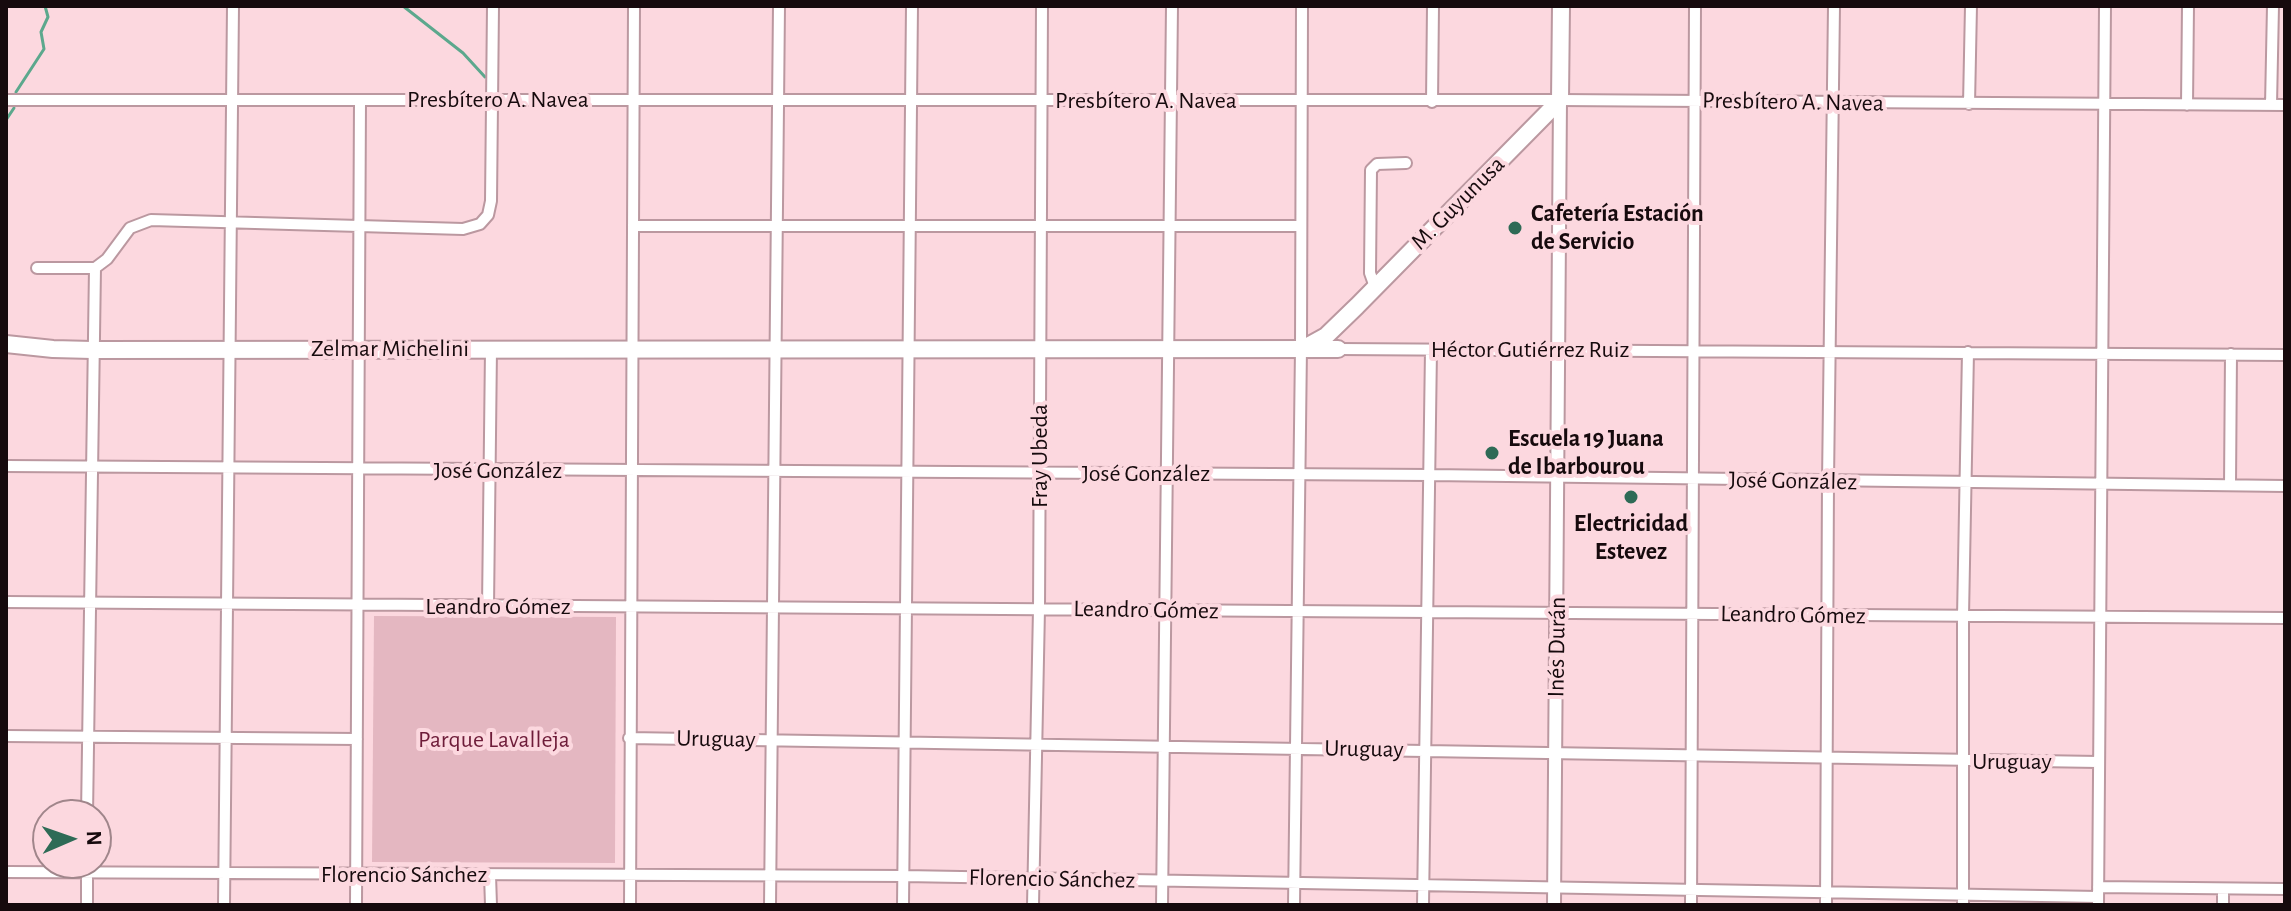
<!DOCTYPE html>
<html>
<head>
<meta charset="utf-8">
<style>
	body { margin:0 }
	#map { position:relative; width:2291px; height:911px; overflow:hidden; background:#fcd8df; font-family:"Alegreya Sans",sans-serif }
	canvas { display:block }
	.frame { position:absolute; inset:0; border:8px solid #160a0d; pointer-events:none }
	.north { position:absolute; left:32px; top:799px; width:80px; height:80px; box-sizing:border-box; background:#fcd8df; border:2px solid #a0868b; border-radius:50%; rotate:88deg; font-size:22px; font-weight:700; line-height:32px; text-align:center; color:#160a0d }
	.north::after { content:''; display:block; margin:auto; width:28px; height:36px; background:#2e6b56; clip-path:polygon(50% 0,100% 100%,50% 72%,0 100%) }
</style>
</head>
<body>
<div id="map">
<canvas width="2291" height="911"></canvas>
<div class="frame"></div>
<div class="north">N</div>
</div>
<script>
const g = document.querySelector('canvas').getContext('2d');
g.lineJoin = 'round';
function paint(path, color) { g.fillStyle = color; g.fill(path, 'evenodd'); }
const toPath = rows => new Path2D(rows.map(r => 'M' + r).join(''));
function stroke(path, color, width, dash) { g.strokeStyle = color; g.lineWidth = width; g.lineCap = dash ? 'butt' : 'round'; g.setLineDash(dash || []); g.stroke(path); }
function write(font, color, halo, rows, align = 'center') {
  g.font = font + ' "Alegreya Sans",sans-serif'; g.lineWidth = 8; g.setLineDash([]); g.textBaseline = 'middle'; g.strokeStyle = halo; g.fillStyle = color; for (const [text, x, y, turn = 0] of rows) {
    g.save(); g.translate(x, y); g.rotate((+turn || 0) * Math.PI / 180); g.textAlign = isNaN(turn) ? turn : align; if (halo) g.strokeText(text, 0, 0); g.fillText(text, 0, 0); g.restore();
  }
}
const built = toPath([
	[1836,903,1953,903,1953,905,1836,905]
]);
const green = toPath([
	[374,616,616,617,615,863,372,862]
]);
const stream = toPath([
	[403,6,463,53,485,77],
	[16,92,44,49,41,32,48,17,45,6],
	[6,120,14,108]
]);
const minor = toPath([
	[6,100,1560,100,2285,105],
	[1432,102,1433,6],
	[1969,104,1971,6],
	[2187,105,2188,6],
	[2271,105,2273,6],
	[635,226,1301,226],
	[37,268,95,268,107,259,130,228,151,220,463,229,480,224,488,215,491,201,493,6],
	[1375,287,1370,273,1371,170,1377,164,1406,163],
	[1338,349,2285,355],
	[6,466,1430,475,2285,486],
	[2230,485,2231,354],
	[6,602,2285,618],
	[488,607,491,349],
	[6,736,357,739],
	[629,738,2098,762],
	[87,815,95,268],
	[6,872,904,876,2098,897],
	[490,875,491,905],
	[2098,887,2285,889],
	[87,905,87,863],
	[224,905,233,6],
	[356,905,360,101],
	[630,905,634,6],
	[770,905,779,6],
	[903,905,912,6],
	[1033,905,1039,609,1042,6],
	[1162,905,1172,6],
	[1294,905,1301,348,1302,6],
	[1423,905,1431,350],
	[1691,905,1695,6],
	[1826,905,1828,481,1834,6],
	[1963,905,1963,616,1968,352],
	[2098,905,2105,6],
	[2223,905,2223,889]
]);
const tertiary = toPath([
	[1554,905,1560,100]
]);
const trunk = toPath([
	[6,344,53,349,92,350,1338,349],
	[1306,347,1326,336,1357,306,1560,100,1561,6]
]);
const markers = [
	[1515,228,8,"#2e6b56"],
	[1492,453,8,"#2e6b56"],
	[1631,497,8,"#2e6b56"]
];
const streetNames = [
	["Presbítero A. Navea",498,100],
	["Presbítero A. Navea",1146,101],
	["Presbítero A. Navea",1793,102,1],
	["M. Guyunusa",1458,203,-45],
	["Zelmar Michelini",390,349],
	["Héctor Gutiérrez Ruiz",1530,350],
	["Fray Ubeda",1040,456,-90],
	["José González",498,471],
	["José González",1146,474],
	["José González",1793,481,1],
	["Leandro Gómez",498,607],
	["Leandro Gómez",1146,610,1],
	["Leandro Gómez",1793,615,1],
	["Inés Durán",1557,647,-89],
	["Uruguay",716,739,1],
	["Uruguay",1364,749,1],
	["Uruguay",2012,762],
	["Florencio Sánchez",404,875],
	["Florencio Sánchez",1052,879,1]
];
const poiNames = [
	["Cafetería Estación",1531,214],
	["de Servicio",1531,242],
	["Escuela 19 Juana",1508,439],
	["de Ibarbourou",1508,467],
	["Electricidad",1631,524,"center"],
	["Estevez",1631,552,"center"]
];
const parkNames = [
	["Parque Lavalleja",494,740]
];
paint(built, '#f5c9d3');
paint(green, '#e4b7c1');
stroke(stream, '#5ca88d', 3);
stroke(minor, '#bb98a0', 14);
stroke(tertiary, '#bb98a0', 16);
stroke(trunk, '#bb98a0', 20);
stroke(minor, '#fff', 10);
stroke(tertiary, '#fff', 12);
stroke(trunk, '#fff', 16);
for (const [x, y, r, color] of markers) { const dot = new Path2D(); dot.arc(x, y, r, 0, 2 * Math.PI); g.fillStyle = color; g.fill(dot); stroke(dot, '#fcd8df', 3); }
write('24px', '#160a0d', '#fcd8df', streetNames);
write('bold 24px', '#160a0d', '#fcd8df', poiNames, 'left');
write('24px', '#6e1c39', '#fcd8df', parkNames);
</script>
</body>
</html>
